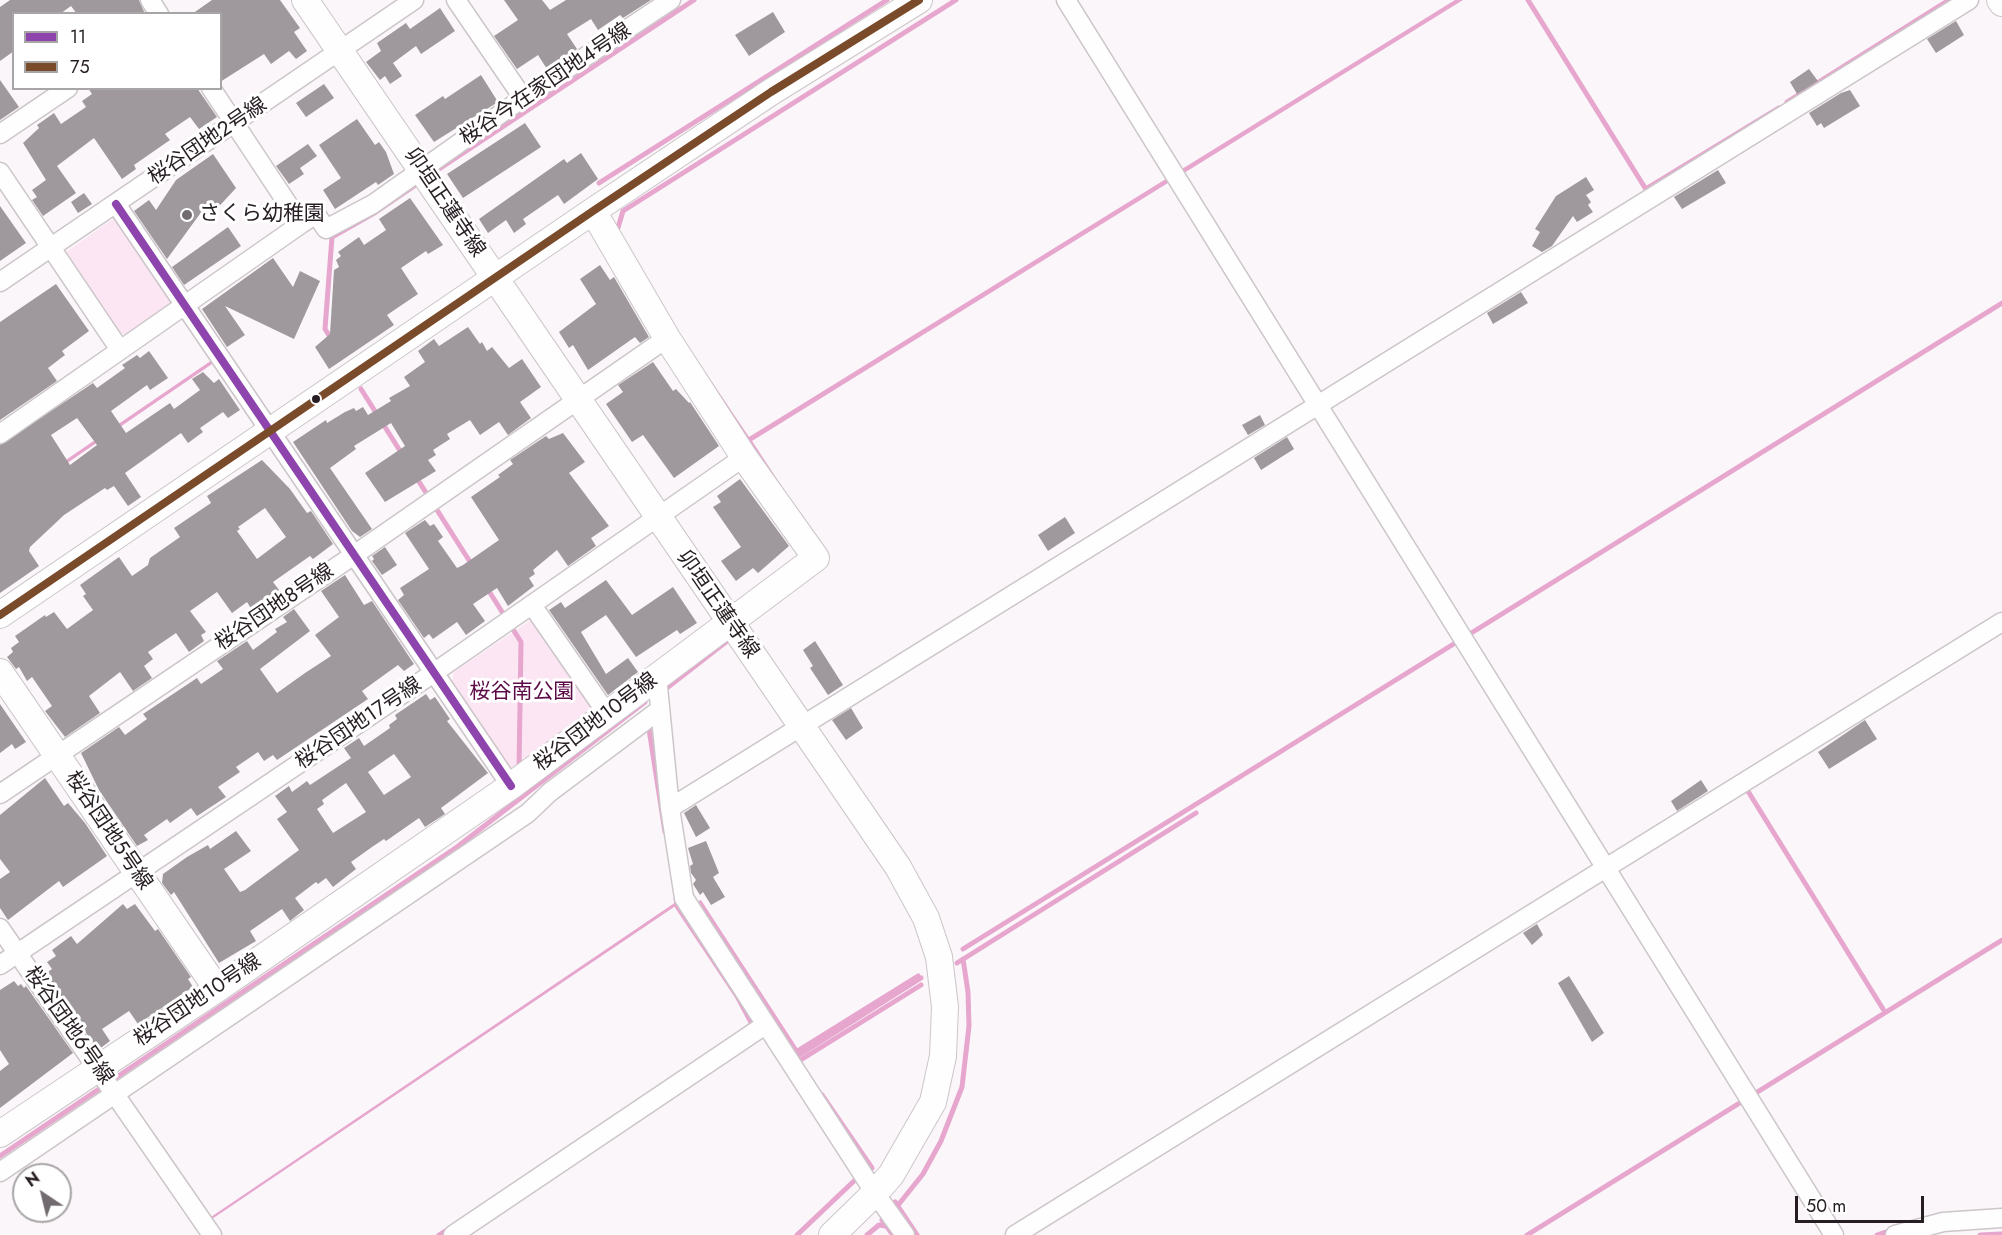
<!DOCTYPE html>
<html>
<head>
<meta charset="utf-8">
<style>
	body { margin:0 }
	#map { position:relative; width:2002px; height:1235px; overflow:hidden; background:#fbf6f9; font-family:Jost,sans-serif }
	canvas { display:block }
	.legend { position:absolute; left:12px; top:12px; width:210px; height:78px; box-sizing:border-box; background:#fff; border:2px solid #a8a5a7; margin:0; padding:8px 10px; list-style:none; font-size:18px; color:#261e23 }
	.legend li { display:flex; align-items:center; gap:12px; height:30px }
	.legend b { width:30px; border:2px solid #a8a5a7 }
	.north { position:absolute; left:12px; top:1163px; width:60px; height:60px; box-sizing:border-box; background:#fff; border:2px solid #a8a5a7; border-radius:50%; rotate:325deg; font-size:16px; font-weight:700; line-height:24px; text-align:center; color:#261e23 }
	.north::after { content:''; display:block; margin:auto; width:21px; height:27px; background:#716a6e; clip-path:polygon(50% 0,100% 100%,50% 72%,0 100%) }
	.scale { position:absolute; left:1795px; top:1196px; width:129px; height:27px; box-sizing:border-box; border:3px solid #261e23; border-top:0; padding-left:8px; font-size:18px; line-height:21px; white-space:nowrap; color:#261e23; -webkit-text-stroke:4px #fff; paint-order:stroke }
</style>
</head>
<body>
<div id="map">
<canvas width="2002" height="1235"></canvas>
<ul class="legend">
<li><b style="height:8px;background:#8e44ad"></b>11</li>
<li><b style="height:8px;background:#7a4b2a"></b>75</li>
</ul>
<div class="north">N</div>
<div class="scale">50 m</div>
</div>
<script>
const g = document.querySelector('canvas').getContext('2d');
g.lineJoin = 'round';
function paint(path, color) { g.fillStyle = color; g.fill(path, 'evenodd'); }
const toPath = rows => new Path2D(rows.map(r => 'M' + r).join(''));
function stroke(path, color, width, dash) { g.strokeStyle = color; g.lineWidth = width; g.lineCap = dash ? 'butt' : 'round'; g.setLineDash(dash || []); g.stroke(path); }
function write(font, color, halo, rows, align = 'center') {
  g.font = font + ' Jost,"Noto Sans JP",sans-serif'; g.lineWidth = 6; g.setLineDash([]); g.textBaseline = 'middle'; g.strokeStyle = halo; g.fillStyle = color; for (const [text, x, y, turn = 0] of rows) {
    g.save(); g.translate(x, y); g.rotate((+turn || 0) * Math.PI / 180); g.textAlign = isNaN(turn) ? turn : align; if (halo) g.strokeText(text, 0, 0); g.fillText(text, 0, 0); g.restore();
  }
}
const green = toPath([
	[116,217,172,297,169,306,128,335,118,333,63,254],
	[534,618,598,712,513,773,452,682,454,672]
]);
const water = toPath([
	[1455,0,1463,0,752,441,817,540,813,542,675,327,749,437],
	[212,360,215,362,0,509,0,505],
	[676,902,677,905,209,1221,208,1219]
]);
const stream = toPath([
	[1528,0,1647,191],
	[1787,102,1949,0],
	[433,173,694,0],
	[599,183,887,0],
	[1646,189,1779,108],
	[619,234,617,231,623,211,956,0],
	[332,340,325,329,332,237,376,212,420,182],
	[361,389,402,454],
	[416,477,472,565],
	[487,588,521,642,519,770],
	[663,691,731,638],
	[649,729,665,832],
	[1746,788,1883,1009],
	[676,897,677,906,737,996,752,1024,749,1026],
	[700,903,795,1049,798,1060],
	[963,949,2002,303],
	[957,963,1196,813],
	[799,1050,918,976],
	[796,1057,921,978],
	[799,1061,921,985],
	[822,1095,872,1168],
	[0,1156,457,847,645,702],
	[895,1202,917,1235],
	[899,1204,923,1174,941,1141,962,1087,969,1026,968,992,963,959],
	[882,1220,893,1235],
	[439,1235,450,1228],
	[797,1235,854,1181],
	[867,1235,879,1225,886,1226],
	[1527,1235,2002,940],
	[1877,1235,1892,1230],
	[1980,1235,2002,1234]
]);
const building = toPath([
	[10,0,139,0,145,14,77,14,71,6,60,14,14,14,14,51,0,61,0,7],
	[212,0,280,0,300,28,294,32,307,51,296,59,289,51,271,64,264,54,220,82,220,14,192,14],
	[504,0,542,0,550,10,566,0,651,0,623,18,620,15,598,30,591,19,567,34,577,49,547,69,538,55,517,69,494,36,518,20],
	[440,8,455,31,421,54,416,46,393,63,402,76,390,84,385,76,380,80,366,62,381,51,377,43,406,23,410,29],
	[773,12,785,32,749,56,735,35],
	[1956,21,1964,35,1936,53,1927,39],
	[1809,69,1818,81,1797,94,1790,82],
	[481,75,498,102,434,142,415,115,443,96,445,99],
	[0,80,19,107,0,120],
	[324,84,334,98,306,117,296,103],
	[88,88,197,88,217,117,199,129,190,117,165,134,170,140,134,165,136,169,122,179,94,138,57,166,76,193,43,216,32,200,37,197,32,190,46,180,23,143,39,128,37,125,54,113,61,124,86,107,82,101,92,94],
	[1850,90,1860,106,1824,128,1821,123,1817,126,1809,113,1841,93],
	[357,119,375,145,379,142,386,152,394,174,378,185,376,182,335,209,323,190,341,178,319,145],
	[525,123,541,147,463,198,447,174],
	[308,144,317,156,300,168,304,174,289,184,276,166],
	[581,153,598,179,564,204,558,195,523,219,526,224,514,233,506,220,488,233,479,219,564,159,567,163],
	[213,154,236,188,212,214,205,207,167,259,134,211,149,200,156,210,176,180],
	[1718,170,1726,183,1682,209,1674,197],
	[1586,177,1594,190,1586,195,1591,202,1588,205,1593,212,1577,222,1573,216,1552,246,1542,252,1532,246,1540,232,1535,229,1556,196],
	[84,193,92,204,78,213,71,202],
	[410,198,443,245,428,254,426,251,401,268,418,294,387,315,394,325,329,369,315,347,330,334,334,270,339,267,336,260,341,256,338,252,359,237,364,245,386,230,379,219],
	[0,206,26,243,0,261],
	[228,227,241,246,184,285,172,267],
	[273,258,293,287,300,271,320,281,294,339,225,306,245,335,227,347,202,309],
	[600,265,610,280,614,277,649,337,640,343,635,337,588,370,573,345,569,348,559,332,596,304,580,279],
	[56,284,89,331,62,351,65,355,48,368,57,381,0,420,0,322],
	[1521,292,1528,303,1493,324,1487,313],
	[468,327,480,344,482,342,487,351,492,347,509,368,522,359,541,387,520,402,531,418,508,435,499,422,480,435,470,420,447,434,450,439,433,450,436,455,428,460,436,471,385,502,365,473,405,446,391,423,354,446,356,449,330,468,372,529,360,537,352,531,293,442,326,420,327,423,345,412,354,408,356,411,363,407,368,415,391,401,389,398,410,386,404,377,425,362,418,351,434,339,439,346],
	[149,351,168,378,150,390,147,385,111,411,126,433,170,403,174,409,200,390,192,379,203,372,214,383,219,379,240,410,228,418,223,412,200,428,203,432,188,443,181,433,125,473,141,497,128,506,114,486,107,490,105,488,64,515,30,547,29,551,39,566,0,593,0,445,93,383,97,388,125,368,122,365,137,355,140,358],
	[77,418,97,445,70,465,51,435],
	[653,362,673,391,676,389,689,403,690,402,719,446,674,478,643,435,632,442,606,404,623,392,618,385],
	[1260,415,1265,425,1248,435,1242,425],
	[563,433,585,462,569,473,609,526,591,538,596,546,568,566,557,550,533,570,535,574,529,578,534,586,508,606,497,588,473,604,485,621,466,635,457,622,433,639,429,634,424,638,398,600,404,595,400,588,429,569,405,533,425,520,430,526,434,524,443,537,438,541,457,568,463,565,499,540,471,497,500,477,498,475,513,464,510,460,546,436,549,439],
	[1287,437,1294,449,1261,470,1254,458],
	[262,460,290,489,307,513,311,511,333,544,313,559,310,556,273,582,279,590,252,610,247,602,232,613,217,592,190,611,206,632,201,635,204,641,189,652,176,633,148,652,153,659,144,666,152,678,133,691,120,672,89,696,100,713,65,737,45,711,52,706,32,677,27,681,19,667,16,669,7,657,13,652,11,648,19,642,15,636,45,615,46,617,54,612,67,629,93,610,83,596,86,594,80,585,119,557,132,576,148,565,150,558,180,537,174,528,211,503,207,496],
	[265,508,286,537,257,559,237,531,240,529,238,527],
	[740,479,789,546,758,573,753,568,736,581,721,561,741,547,713,507,721,502,717,496],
	[1065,517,1075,533,1048,551,1038,535],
	[385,547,397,565,382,575,372,561,374,559,372,556],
	[345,575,364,605,372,601,414,664,404,671,398,665,362,691,368,699,277,760,273,755,264,761,258,752,236,767,240,772,218,787,226,797,197,816,191,808,170,823,167,819,144,835,148,840,137,846,99,790,81,753,119,727,125,735,147,719,143,714,197,678,201,684,223,669,217,661,247,641,253,650,277,632,275,629,287,622,283,617,294,609,310,631,260,669,277,693,305,673,331,656,315,635,339,617,321,591],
	[606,580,632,615,673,587,697,623,680,634,677,630,636,657,606,615,581,632,606,674,628,658,638,672,608,695,549,610,561,602,565,608],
	[815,641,843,685,828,695,810,668,813,666,803,650],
	[426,694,430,700,435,697,450,719,447,721,488,773,441,808,445,814,425,827,419,818,386,841,384,839,372,847,351,862,356,869,333,887,326,878,318,884,316,882,295,898,304,910,290,921,282,909,250,931,256,941,219,963,174,892,171,895,162,883,163,874,187,857,208,845,210,849,236,831,251,851,224,869,240,892,245,890,299,850,277,819,287,812,275,796,289,786,292,792,307,781,310,785,351,758,344,748,359,738,364,746,390,728,389,725,397,719,395,715],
	[394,754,411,777,384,795,368,772],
	[346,783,366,812,333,833,317,809,324,804,322,800],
	[0,704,26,742,15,749,12,744,0,753],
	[851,708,863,728,846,740,832,720],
	[1865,720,1877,739,1829,769,1818,752],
	[45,778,64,806,68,803,85,823,107,856,63,887,59,881,8,920,0,908,0,879,10,872,0,859,0,815],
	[1701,780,1708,791,1677,811,1671,801],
	[696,805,710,828,696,837,684,813],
	[706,841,719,873,713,877,725,897,711,905,703,892,700,895,693,884,696,880,691,873,690,866,693,864,688,848],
	[123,904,127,909,135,904,155,931,158,929,191,977,188,979,193,987,138,1024,129,1011,102,1029,110,1041,98,1050,45,974,52,969,47,962,56,956,52,950,71,936,77,944],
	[1537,924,1543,935,1532,945,1523,933],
	[1569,976,1604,1033,1592,1042,1558,983],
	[14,981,18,986,21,984,24,988,26,986,73,1053,0,1108,0,1071,9,1064,0,1050,0,990]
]);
const street = toPath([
	[150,0,159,14],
	[456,0,523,98],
	[1066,0,1834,1235],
	[0,134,68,88],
	[0,172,120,350],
	[116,204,511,786],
	[301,224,316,214,326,229,373,204,523,98,671,0],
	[0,282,414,0],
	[0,434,301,224,211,88],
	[532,605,608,715],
	[657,677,670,808,684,898,875,1193,905,1235],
	[0,794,354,555,667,338],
	[670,808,1969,0],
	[0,928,212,1235],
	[0,965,435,672,744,457],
	[0,1172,528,813,550,792,658,711],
	[453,1235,765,1025],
	[1015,1235,2002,622],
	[1895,1235,1943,1222,2002,1218]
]);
const secondary = toPath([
	[305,0,898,867,926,918,939,957,945,1007,943,1056,933,1102,891,1175,875,1193,832,1235],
	[2000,0,2002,3],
	[0,615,593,211,771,92,919,0],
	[0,672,217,989],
	[0,1134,217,989,511,786,816,558,744,457,667,338,593,211]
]);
const bus1 = toPath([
	[116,204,511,786]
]);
const bus2 = toPath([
	[0,615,593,211,771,92,919,0]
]);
const markers = [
	[187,215,6,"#716a6e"],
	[316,399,5,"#261e23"]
];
const streetNames = [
	["桜谷今在家団地4号線",546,85,-34],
	["桜谷団地2号線",208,142,-34],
	["卯垣正蓮寺線",444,203,56],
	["卯垣正蓮寺線",717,605,55],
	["桜谷団地8号線",275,608,-34],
	["桜谷団地10号線",596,723,-37],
	["桜谷団地17号線",359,724,-34],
	["桜谷団地5号線",108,831,56],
	["桜谷団地10号線",198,1001,-34],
	["桜谷団地6号線",68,1026,55]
];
const poiNames = [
	["さくら幼稚園",199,215]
];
const parkNames = [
	["桜谷南公園",522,693]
];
paint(green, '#fce6f3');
paint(water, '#e6a6ce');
stroke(stream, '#e6a6ce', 5);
paint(building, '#9f999d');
stroke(street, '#ccc6c9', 21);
stroke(secondary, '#ccc6c9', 28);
stroke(street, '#fefefe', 18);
stroke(secondary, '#fefefe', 26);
stroke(bus1, '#8e44ad', 8);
stroke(bus2, '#7a4b2a', 8);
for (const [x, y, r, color] of markers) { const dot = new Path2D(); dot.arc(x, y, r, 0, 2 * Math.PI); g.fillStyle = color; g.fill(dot); stroke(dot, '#fff', 2); }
write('21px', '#261e23', '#fff', streetNames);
write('21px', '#261e23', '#fff', poiNames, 'left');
write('21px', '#5c0b46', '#fff', parkNames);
</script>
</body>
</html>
